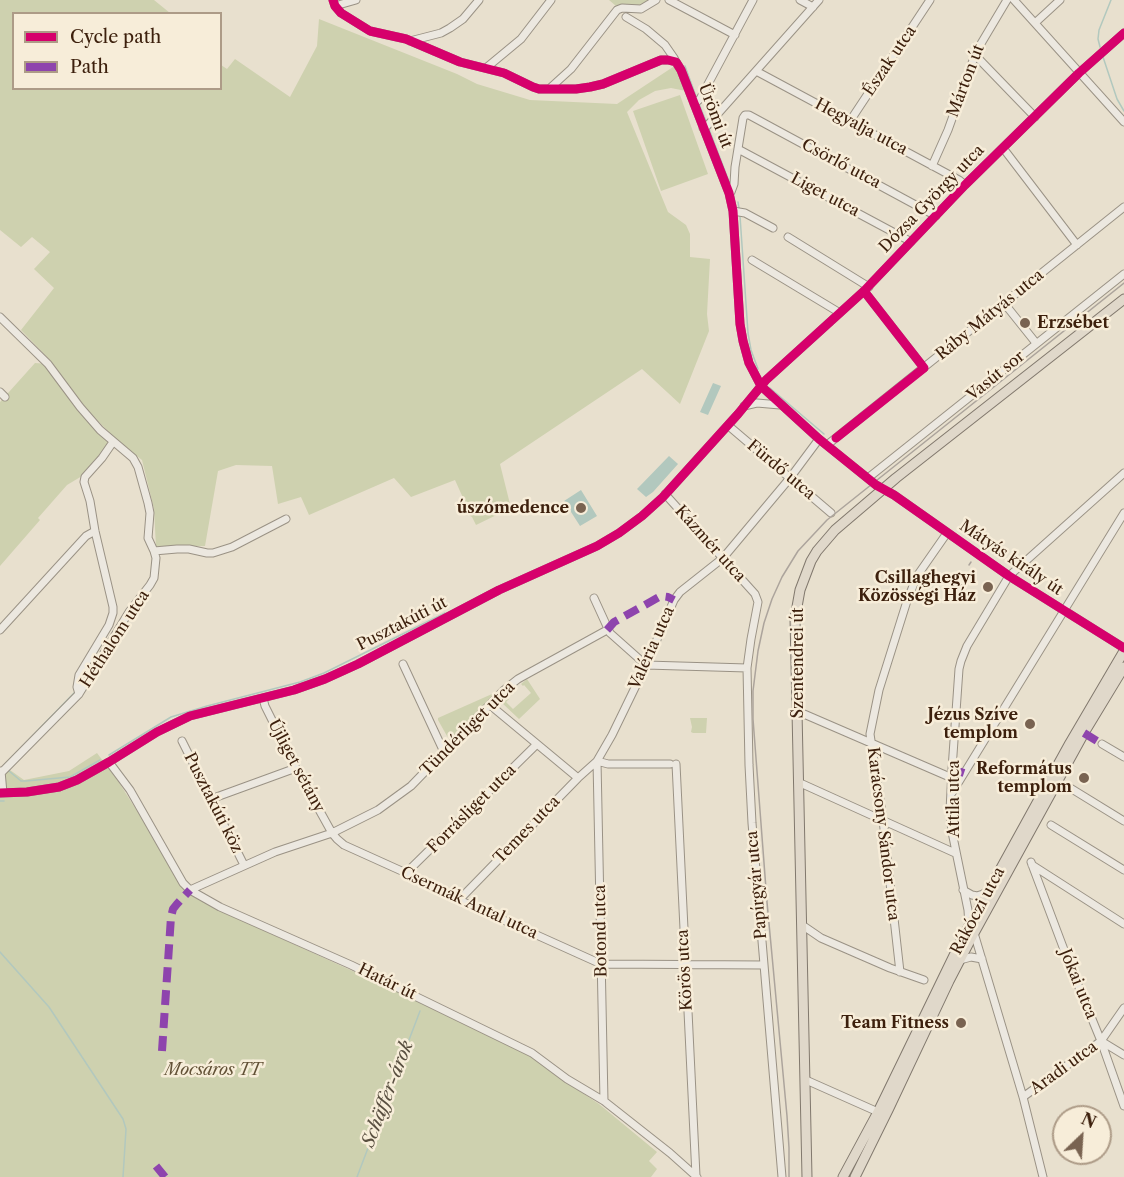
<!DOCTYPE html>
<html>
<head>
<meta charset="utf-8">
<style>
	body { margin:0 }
	#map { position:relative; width:1124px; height:1177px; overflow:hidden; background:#e8e0ce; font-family:"Libre Caslon Text",serif }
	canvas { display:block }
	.legend { position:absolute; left:12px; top:12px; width:210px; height:78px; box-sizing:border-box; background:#f7edd9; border:2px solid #ad9b87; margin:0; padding:8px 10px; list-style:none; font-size:18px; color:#3d200d }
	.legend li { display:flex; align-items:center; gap:12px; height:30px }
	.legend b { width:30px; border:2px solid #ad9b87 }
	.north { position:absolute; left:1052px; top:1105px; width:60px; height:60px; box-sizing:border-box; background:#f7edd9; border:2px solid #ad9b87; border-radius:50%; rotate:25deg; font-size:16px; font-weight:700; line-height:24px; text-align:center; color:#3d200d }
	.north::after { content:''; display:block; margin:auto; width:21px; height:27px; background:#796351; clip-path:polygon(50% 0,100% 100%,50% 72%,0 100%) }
</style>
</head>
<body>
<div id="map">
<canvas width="1124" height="1177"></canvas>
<ul class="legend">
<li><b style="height:8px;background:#d6006c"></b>Cycle path</li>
<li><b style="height:8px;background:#8e44ad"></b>Path</li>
</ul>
<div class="north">N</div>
</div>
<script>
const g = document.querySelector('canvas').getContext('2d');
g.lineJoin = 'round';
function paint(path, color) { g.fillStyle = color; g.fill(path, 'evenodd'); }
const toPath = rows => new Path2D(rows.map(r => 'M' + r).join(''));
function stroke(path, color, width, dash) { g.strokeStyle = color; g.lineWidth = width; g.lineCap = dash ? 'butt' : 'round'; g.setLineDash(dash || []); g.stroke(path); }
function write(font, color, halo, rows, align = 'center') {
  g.font = font + ' "Libre Caslon Text",serif'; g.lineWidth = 5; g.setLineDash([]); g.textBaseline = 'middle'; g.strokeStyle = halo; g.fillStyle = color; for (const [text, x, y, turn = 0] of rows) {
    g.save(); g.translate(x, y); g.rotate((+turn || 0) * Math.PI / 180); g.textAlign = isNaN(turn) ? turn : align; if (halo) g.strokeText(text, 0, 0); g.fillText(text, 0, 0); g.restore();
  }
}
const green = toPath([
	[0,0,154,0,170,13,14,14,14,88,220,88,221,65,227,69,235,59,290,97,317,46,319,19,457,74,477,84,530,100,617,104,676,65,686,91,671,88,655,91,639,100,627,112,668,212,686,225,690,234,690,257,710,259,707,314,709,331,680,404,642,369,500,464,511,508,476,525,472,517,466,513,468,509,455,480,411,497,394,478,309,515,301,497,278,504,272,466,236,465,218,471,205,546,156,547,154,509,142,460,117,441,84,406,51,361,21,330,54,288,34,269,50,252,32,237,21,247,0,230],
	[609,0,652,0,637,6,629,7,616,6],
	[680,95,708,174,661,191,633,111],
	[35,363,48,364,113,442,87,473,67,485,38,518,40,520,0,566,0,402],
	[527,679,540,699,519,719,501,702,506,696,509,699,506,702,513,709,531,693,524,685,523,686,521,684],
	[492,694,496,695,452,739,447,736,438,720,438,718],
	[690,718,707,718,706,733,693,733,691,732,692,727],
	[97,753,118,781,144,822,181,886,196,898,219,910,532,1053,566,1082,599,1104,657,1152,649,1161,657,1169,651,1177,0,1177,0,767,10,770,24,780,69,771]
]);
const water = toPath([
	[713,383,721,386,708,415,700,412],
	[669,456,678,464,653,492,646,497,637,489],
	[581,490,597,516,580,526,564,501]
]);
const stream = toPath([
	[1100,47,1098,39,1099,30,1111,0],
	[1103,57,1117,99,1124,111],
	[685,66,697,99],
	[699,104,706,121],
	[709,129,730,184],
	[738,202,739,208],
	[740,216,748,333,751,350,758,369],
	[770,388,824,434],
	[109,755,171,717,207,706,300,682,324,673,445,613],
	[4,765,75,692],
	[9,771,21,781,26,781,70,777,100,760],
	[0,801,4,801],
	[0,952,49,1007,123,1119,126,1129,123,1177],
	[357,1177,420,1011]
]);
const minor = toPath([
	[333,0,335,6,341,13,370,31,406,39,460,62,504,73,533,87,539,89,576,89,590,87,603,84,661,60,668,60,676,62,681,70,729,193,733,211,740,324,743,341,749,363,761,386,819,439,876,485,894,495,1009,576,1124,648],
	[669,0,735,35],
	[800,0,813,7],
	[1014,0,1124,122],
	[335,6,356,0],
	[626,17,646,29,665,45,674,58,676,62],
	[1035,23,1060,0],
	[410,41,441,33,450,28,463,19,479,0],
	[975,55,1035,117],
	[486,68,521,39,551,0],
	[756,71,959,180,965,185],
	[549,89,571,69,617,10,622,8,641,9,656,0],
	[694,104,700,99,753,0],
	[850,121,930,0],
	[703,128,707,126,819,0],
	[1003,148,1077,245],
	[738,149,906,239,911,242],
	[932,166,948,130,976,52,1007,0],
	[729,193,731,192,734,184,735,167,743,118,745,115,749,115,936,216],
	[733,211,745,213,773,228],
	[788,237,869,287],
	[752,260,840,313],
	[864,291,924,368],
	[1004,303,1036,343],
	[0,317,48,364,80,407,100,430,133,458,138,467,148,503,150,513,148,538,154,551,156,558,154,578,150,585,129,612,79,694,2,772],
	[0,392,5,397],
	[744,406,757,403,780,405],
	[730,427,831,513],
	[827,445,1124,207],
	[868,478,1124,274],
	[665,494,755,594,758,602,751,639,747,668,749,765,752,823,782,1177],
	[154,551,177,549,189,549,207,553,213,553,232,547,286,519],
	[594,598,610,633,646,665],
	[0,630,86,536,95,531],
	[403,664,444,752],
	[646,665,747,668],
	[79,694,77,687,79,675,109,625,113,613,113,607,95,531,90,501,84,482,85,477,102,458,113,442],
	[263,698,265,706,296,768,332,833,337,839,344,845,406,873,459,900,601,964,764,965],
	[490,705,578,778],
	[797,711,952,778,954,781],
	[182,741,244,865],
	[1102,744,1124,757],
	[597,761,604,1101],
	[597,761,608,764,670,764],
	[109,762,130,790,183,883,190,890,220,907,351,965,532,1053,567,1079,604,1101,670,1153,697,1177],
	[676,764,696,1176],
	[1,771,3,793],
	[798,782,955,853],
	[1067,786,1124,821],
	[0,793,27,792,59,787,77,780,109,762,157,732,190,716,294,690,325,679,358,664,499,590,597,546,619,533,642,516,663,497,738,414,766,380,864,291,965,185,1079,73,1124,33],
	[952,793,1124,513],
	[211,799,296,768],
	[1051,825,1124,870],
	[1031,862,1069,963,1101,1041,1124,1106],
	[1032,865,1124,924],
	[406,873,537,744],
	[190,890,275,852,332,833,378,810,411,786,504,690,518,679,607,630],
	[963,890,972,895,977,896,983,894,989,890],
	[459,900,578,778,597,761,612,735,646,665,674,600,680,592,723,558,790,478,819,439],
	[802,925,821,938,890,968,924,980],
	[969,926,968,910,952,832,950,811,952,769,959,669,961,661,967,646,1009,576,1124,473],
	[974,933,1023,1097,1043,1177],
	[960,960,971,957,982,959],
	[900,972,883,820,870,734,879,690,907,601,917,576,947,533],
	[1101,1041,1124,1055],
	[806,1080,878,1112],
	[1023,1097,1101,1041,1124,1008]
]);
const major = toPath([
	[807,1177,795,618,800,590,811,561,817,551,835,530,896,478,1124,299],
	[843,1177,878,1112,962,939,1070,743,1124,651],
	[855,1177,889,1108,949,981,974,933,1084,733,1124,667]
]);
const tram = toPath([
	[969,565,971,562],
	[789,1177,789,1148,787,1116,767,902,753,719,753,691,758,651,764,623,772,599,782,577,798,551,827,520,1124,283]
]);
const quiet = toPath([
	[607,630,614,622,661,596,668,597,674,600],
	[1084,733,1102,744],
	[952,769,964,773],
	[162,1051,171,917,173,909,177,904,190,890],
	[156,1166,165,1177]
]);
const cycleway = toPath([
	[333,0,335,6,341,13,370,31,406,39,460,62,504,73,533,87,539,89,576,89,590,87,603,84,661,60,668,60,676,62,681,70,729,193,733,211,740,324,743,341,749,363,761,386,819,439,876,485,894,495,1009,576,1124,648],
	[836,438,924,368,864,291],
	[0,793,27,792,59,787,77,780,109,762,157,732,190,716,294,690,325,679,358,664,499,590,597,546,619,533,642,516,663,497,738,414,766,380,864,291,965,185,1079,73,1124,33]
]);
const markers = [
	[1025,323,6,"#796351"],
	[581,508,6,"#796351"],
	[988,587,6,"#796351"],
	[1030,724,6,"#796351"],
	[1084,778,6,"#796351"],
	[961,1023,6,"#796351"]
];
const streetNames = [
	["Észak utca",890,61,-56],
	["Márton út",966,81,-69],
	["Ürömi út",715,116,69],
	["Hegyalja utca",861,127,28],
	["Csörlő utca",841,164,28],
	["Liget utca",825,195,28],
	["Dózsa György utca",932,199,-46],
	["Ráby Mátyás utca",990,315,-39],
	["Vasút sor",996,376,-39],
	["Fürdő utca",781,470,40],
	["Kázmér utca",710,544,48],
	["Mátyás király út",1011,558,34],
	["Pusztakúti út",402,624,-27],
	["Héthalom utca",115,639,-57],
	["Valéria utca",652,648,-66],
	["Szentendrei út",798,663,-90],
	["Tündérliget utca",468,729,-45],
	["Újliget sétány",296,766,62],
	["Attila utca",954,799,-90],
	["Pusztakúti köz",213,803,63],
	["Forrásliget utca",472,809,-45],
	["Temes utca",527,830,-46],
	["Karácsony Sándor utca",883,834,83],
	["Papírgyár utca",757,885,-95],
	["Csermák Antal utca",469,903,25],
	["Rákóczi utca",978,911,-62],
	["Botond utca",601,931,-91],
	["Körös utca",685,970,-93],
	["Határ út",387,982,26],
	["Jókai utca",1078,984,68],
	["Aradi utca",1064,1068,-36]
];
const poiNames = [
	["Erzsébet",1037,323,"left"],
	["úszómedence",569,508],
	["Csillaghegyi",976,578],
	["Közösségi Ház",976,596],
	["Jézus Szíve",1018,715],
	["templom",1018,733],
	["Református",1072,769],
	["templom",1072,787],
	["Team Fitness",949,1023]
];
const parkNames = [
	["Mocsáros TT",213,1070]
];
const waterNames = [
	["Schäffer-árok",388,1094,-69]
];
paint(green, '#ced1af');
paint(water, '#b2c8be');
stroke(stream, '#b2c8be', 1.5);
stroke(minor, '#9a9285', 9);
stroke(major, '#81786d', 11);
stroke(minor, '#ece8e0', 7);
stroke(major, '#e0d8ca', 9);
stroke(tram, '#aca49c', 1.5);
stroke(quiet, '#8e44ad', 8, [15, 8]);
stroke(cycleway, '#d6006c', 9);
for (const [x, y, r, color] of markers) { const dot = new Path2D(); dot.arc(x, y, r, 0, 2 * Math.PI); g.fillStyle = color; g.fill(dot); stroke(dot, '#f7edd9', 2); }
write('16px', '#3d200d', '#f7edd9', streetNames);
write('bold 16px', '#3d200d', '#f7edd9', poiNames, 'right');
write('italic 16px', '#625136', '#f7edd9', parkNames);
write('italic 18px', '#594f40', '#f7edd9', waterNames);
</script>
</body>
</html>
